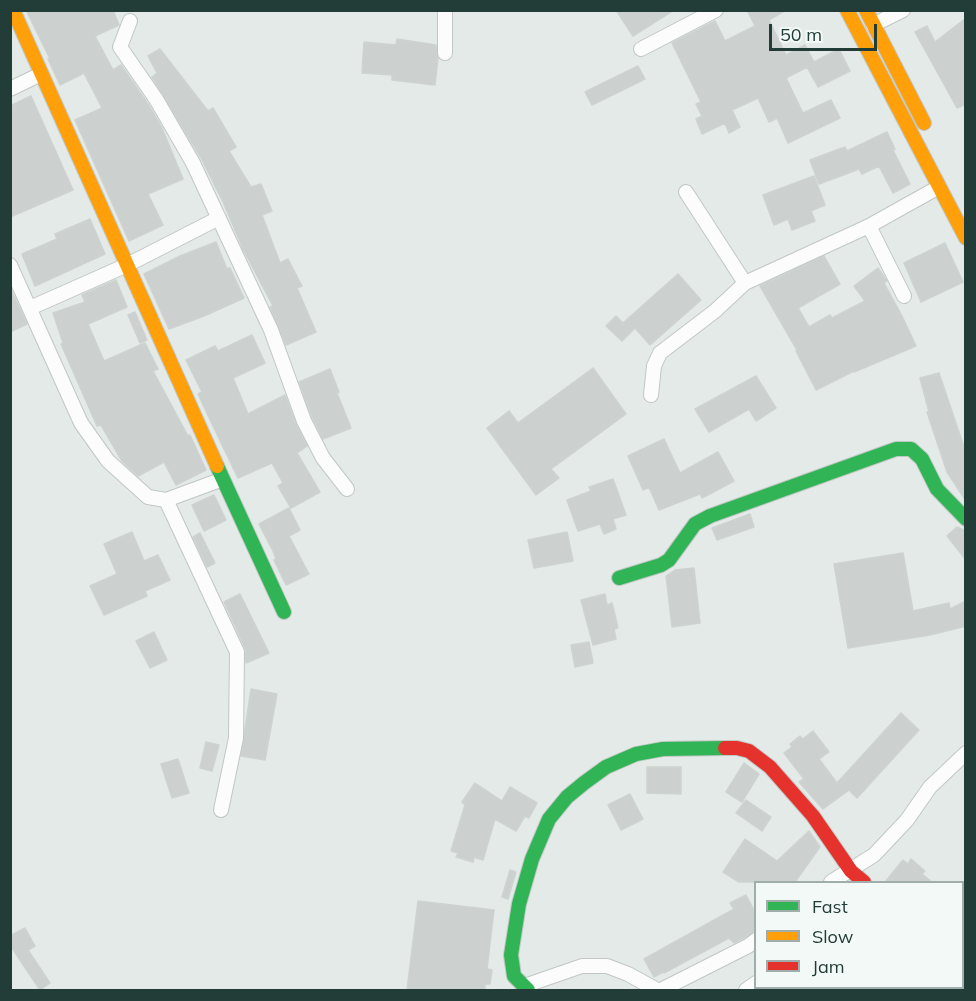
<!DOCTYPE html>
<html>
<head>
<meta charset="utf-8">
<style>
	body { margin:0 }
	#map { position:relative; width:976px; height:1001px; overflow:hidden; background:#e4eae7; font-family:Mulish,sans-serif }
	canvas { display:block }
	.frame { position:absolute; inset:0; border:12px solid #223d37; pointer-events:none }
	.legend { position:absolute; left:754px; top:881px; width:210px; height:108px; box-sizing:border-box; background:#f3f9f6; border:2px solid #9faeaa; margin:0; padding:8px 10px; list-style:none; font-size:18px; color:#223d37 }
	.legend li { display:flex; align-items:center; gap:12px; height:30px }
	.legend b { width:30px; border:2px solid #9faeaa }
	.scale { position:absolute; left:769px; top:24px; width:108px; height:27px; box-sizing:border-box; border:3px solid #223d37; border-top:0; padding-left:8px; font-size:18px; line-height:21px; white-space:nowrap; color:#223d37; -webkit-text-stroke:4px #f3f9f6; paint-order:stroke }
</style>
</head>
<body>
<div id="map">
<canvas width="976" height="1001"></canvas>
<div class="frame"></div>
<ul class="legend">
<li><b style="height:8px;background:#30b455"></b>Fast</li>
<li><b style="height:8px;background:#ff9f0a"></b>Slow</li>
<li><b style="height:8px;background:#e5322d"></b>Jam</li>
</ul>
<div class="scale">50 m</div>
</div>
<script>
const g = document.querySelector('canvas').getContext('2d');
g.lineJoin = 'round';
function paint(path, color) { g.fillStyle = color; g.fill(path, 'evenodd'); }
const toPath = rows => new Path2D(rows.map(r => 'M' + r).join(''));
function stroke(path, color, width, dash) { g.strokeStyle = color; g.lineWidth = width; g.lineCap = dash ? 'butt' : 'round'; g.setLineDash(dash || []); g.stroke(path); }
const building = toPath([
	[26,10,113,10,119,25,95,36,113,70,121,65,148,104,162,128,183,179,148,194,163,225,129,241,75,120,102,108,84,73,60,85,48,59,50,59,26,10],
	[616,10,674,10,633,36,616,10],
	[747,10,786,10,769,20,786,55,805,45,814,62,839,49,850,71,818,87,807,67,786,78,803,113,831,100,840,118,788,143,777,118,769,122,758,98,732,110,740,127,729,133,725,123,702,134,696,119,702,116,696,104,701,102,672,43,715,21,725,41,755,26,747,10],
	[966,18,966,104,957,108,915,32,927,26,935,42,966,18],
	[397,39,436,45,438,58,435,85,392,80,392,75,362,73,364,42,396,45,397,39],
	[160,49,208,111,213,108,236,147,229,151,251,187,261,184,272,211,262,215,280,263,288,259,302,286,297,288,316,332,286,345,270,307,273,306,243,249,223,202,201,158,152,77,157,73,148,56,160,49],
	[638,66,645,79,592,105,585,92,638,66],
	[31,96,73,190,10,217,10,106,31,96],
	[887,132,895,149,893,150,910,184,893,193,879,166,862,174,859,169,819,184,810,160,845,147,847,151,887,132],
	[814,176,825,205,811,211,815,221,792,230,788,219,774,225,763,195,814,176],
	[90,219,105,254,35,286,22,254,57,239,55,234,90,219],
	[216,242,227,269,230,268,244,298,204,316,169,329,144,274,180,256,216,242],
	[945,243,963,282,921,302,904,263,945,243],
	[824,256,840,284,798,308,809,327,830,315,832,318,865,301,854,286,878,268,887,281,884,283,902,316,916,346,854,372,854,371,816,390,796,351,797,350,760,286,824,256],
	[678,274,701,300,650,345,635,328,622,341,606,326,616,316,623,323,678,274],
	[116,280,127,307,88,324,104,361,145,343,158,369,153,371,188,436,190,435,206,470,176,485,164,462,138,476,122,461,101,425,97,426,61,344,63,343,53,313,85,302,82,295,116,280],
	[10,288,27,324,10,332,10,288],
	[135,312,147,340,140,343,128,315,135,312],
	[252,335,265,363,233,378,248,414,285,395,296,424,307,446,297,453,320,492,291,508,278,486,283,483,272,463,238,478,212,424,198,394,202,392,186,360,215,346,218,351,252,335],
	[593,368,626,414,551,469,559,478,536,495,487,428,509,411,518,423,593,368],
	[330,369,339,392,337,393,351,428,323,439,312,417,299,382,330,369],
	[939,373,965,450,966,501,947,472,927,412,929,412,920,378,939,373],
	[756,376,776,408,756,421,749,409,709,432,695,409,756,376],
	[664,439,680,473,718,452,734,481,702,498,700,494,659,510,649,487,643,490,628,456,664,439],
	[613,479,626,515,613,519,616,529,604,534,600,524,578,531,567,500,591,491,589,487,613,479],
	[214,495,226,520,204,531,192,505,214,495],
	[289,508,300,530,289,536,309,574,286,585,274,560,276,559,273,551,259,524,289,508],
	[750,514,754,527,717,540,712,528,750,514],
	[957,527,966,531,966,560,947,536,957,527],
	[132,532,144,561,158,555,170,580,145,591,147,596,104,615,90,586,117,574,104,544,132,532],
	[567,532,573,561,534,568,528,540,567,532],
	[200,533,215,563,207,567,193,537,200,533],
	[903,553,913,611,949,603,950,609,966,601,966,626,930,635,848,648,834,564,903,553],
	[694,568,700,623,672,627,666,576,675,570,694,568],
	[240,594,269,653,246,663,245,648,224,602,240,594],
	[605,594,607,605,612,603,618,628,614,629,616,639,593,645,581,600,605,594],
	[154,632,167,660,150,668,136,641,154,632],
	[589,642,593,663,575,667,571,645,589,642],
	[251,689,277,694,265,760,241,756,251,689],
	[901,713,919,730,857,798,849,790,823,809,799,782,804,779,784,753,792,747,790,744,800,736,803,739,813,731,829,752,819,759,837,783,901,713],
	[206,742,219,745,212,771,200,768,206,742],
	[178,759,189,793,172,798,161,764,178,759],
	[744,763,759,774,742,802,726,792,744,763],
	[647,767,681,767,681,794,647,793,647,767],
	[475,783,502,801,510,787,537,803,529,818,525,816,516,831,495,819,483,860,474,857,473,862,456,857,458,853,451,851,465,805,462,802,475,783],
	[630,794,643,819,621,830,608,805,630,794],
	[746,800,771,817,762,831,736,813,746,800],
	[809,831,820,847,795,882,739,882,723,872,745,839,777,861,809,831],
	[911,859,925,871,922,874,932,882,885,882,903,860,908,864,911,859],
	[510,870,516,872,508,899,502,897,510,870],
	[746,895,756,914,756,931,734,943,729,938,664,973,663,972,654,977,644,959,734,909,730,903,746,895],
	[418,901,494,910,487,969,492,970,490,984,485,984,485,990,407,990,418,901],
	[25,928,35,946,28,950,50,983,40,990,10,945,10,936,25,928]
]);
const street = toPath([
	[445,10,445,53],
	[130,21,120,47,156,99,193,163,271,330,304,421,323,458,347,489],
	[873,25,903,10],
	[641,49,716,10],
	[10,89,41,74],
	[686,192,745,283],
	[869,226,904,296],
	[10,265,81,423,108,461,148,497,166,500,223,479],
	[30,308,127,265,219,218],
	[651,395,654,366,660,353,715,311,745,283,869,226,939,187],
	[166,500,237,652,236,738,221,810],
	[831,882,874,855,907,820,930,787,966,753],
	[962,967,966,970],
	[524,986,582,966,607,966,628,974,657,990],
	[661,990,748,946,756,940],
	[746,990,756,983]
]);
const fast = toPath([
	[217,466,284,612],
	[619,578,661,565,669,560,695,524,710,516,896,449,911,449,922,459,937,489,966,519],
	[528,990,514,976,511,955,519,904,532,859,549,819,567,797,584,783,606,767,636,754,663,749,725,748]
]);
const slow = toPath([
	[13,10,217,466],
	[847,10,966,238],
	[866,10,924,123]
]);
const jam = toPath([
	[725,748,737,748,749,751,770,767,813,816,851,871,864,882]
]);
paint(building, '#ccd1cf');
stroke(building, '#cdd3d0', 1.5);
stroke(street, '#c1c7c4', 16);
stroke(fast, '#c0c8c5', 16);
stroke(slow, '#c0c8c5', 16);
stroke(jam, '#c0c8c5', 16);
stroke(street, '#fbfcfb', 14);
stroke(fast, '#30b455', 14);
stroke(slow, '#ff9f0a', 14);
stroke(jam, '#e5322d', 14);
</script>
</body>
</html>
